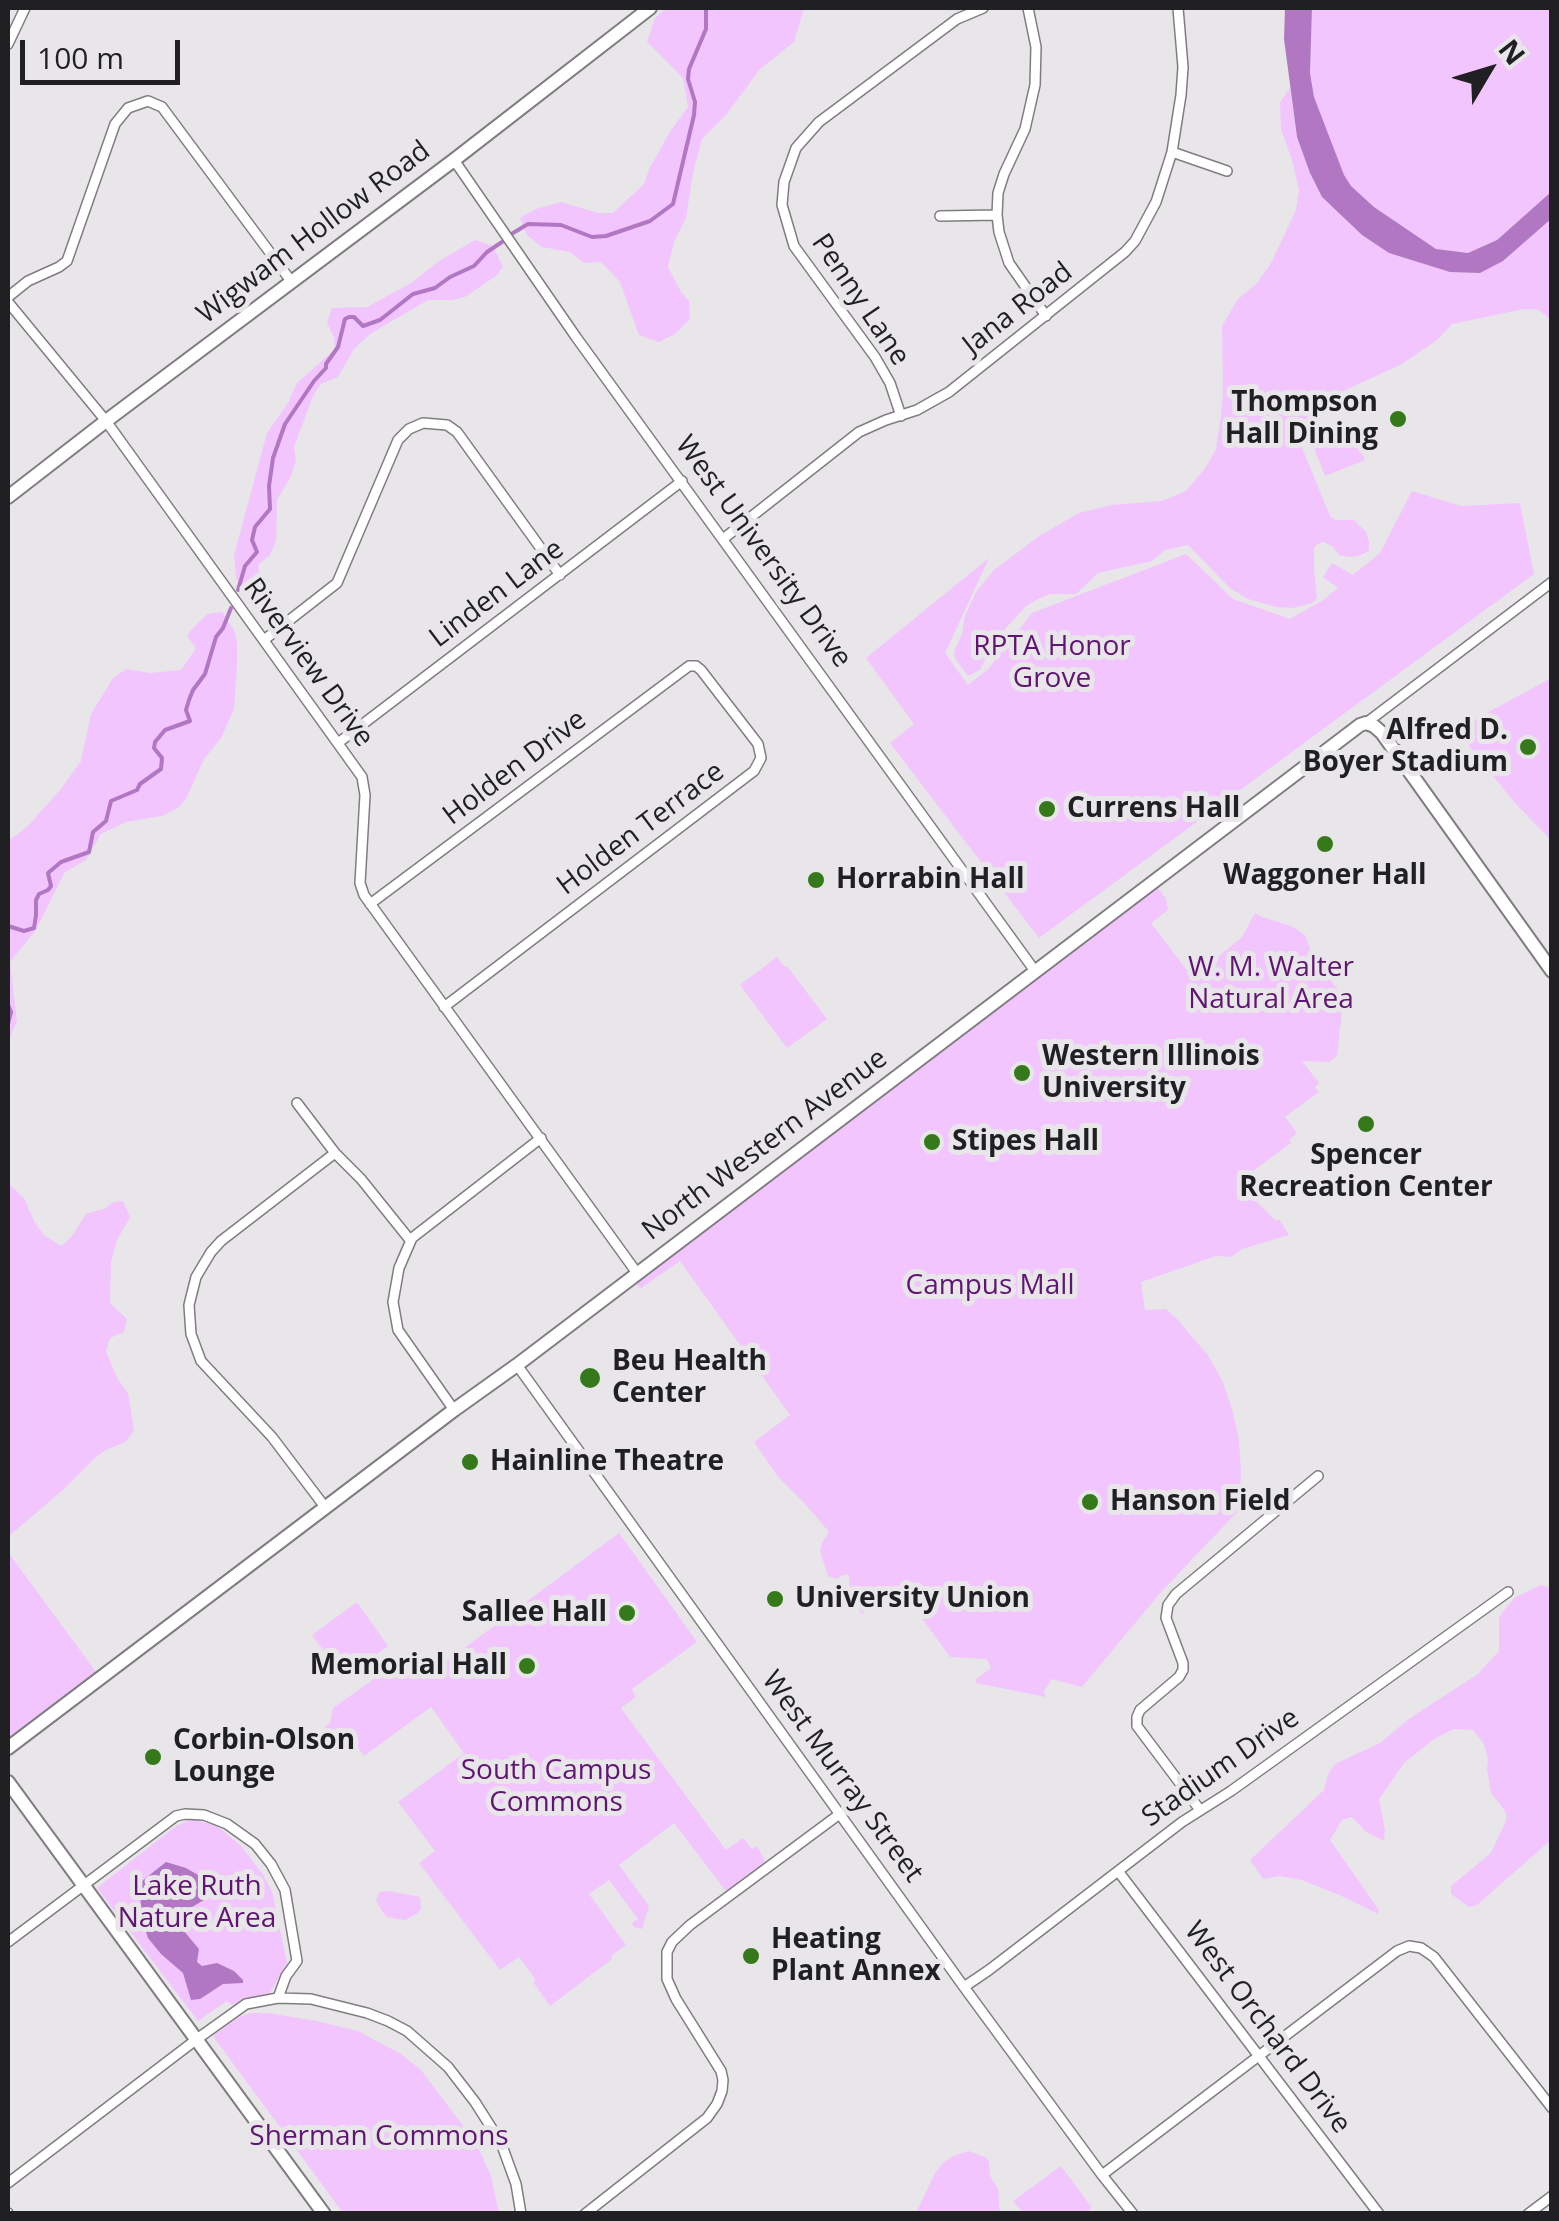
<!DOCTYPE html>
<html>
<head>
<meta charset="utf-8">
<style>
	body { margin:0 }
	#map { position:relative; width:1559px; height:2221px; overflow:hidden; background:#e8e6e9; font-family:"Open Sans",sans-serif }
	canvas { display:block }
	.frame { position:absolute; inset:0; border:10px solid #201f21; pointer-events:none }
	.north { position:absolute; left:1439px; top:20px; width:100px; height:100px; -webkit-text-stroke:8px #e8e6e9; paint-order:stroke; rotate:52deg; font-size:28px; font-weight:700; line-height:40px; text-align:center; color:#201f21 }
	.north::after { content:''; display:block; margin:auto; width:35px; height:45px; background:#201f21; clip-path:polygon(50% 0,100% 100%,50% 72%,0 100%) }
	.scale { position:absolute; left:20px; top:40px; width:160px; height:45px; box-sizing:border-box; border:5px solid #201f21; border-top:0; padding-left:12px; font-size:30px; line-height:35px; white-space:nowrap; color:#201f21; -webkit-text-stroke:8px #e8e6e9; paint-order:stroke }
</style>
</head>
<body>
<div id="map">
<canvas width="1559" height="2221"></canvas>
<div class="frame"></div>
<div class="north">N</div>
<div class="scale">100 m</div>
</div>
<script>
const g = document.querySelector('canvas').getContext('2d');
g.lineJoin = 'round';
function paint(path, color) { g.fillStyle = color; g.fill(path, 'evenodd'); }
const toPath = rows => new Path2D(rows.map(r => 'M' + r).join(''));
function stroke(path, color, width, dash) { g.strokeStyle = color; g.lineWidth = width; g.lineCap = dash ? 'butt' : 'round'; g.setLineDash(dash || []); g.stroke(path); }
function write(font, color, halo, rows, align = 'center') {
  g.font = font + ' "Open Sans",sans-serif'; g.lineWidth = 10; g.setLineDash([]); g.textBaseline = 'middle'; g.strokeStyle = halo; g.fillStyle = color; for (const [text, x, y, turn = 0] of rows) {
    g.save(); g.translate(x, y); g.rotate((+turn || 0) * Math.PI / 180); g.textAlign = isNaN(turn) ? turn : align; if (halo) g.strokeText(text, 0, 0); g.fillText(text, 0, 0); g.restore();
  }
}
const green = toPath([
	[666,8,804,8,794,42,760,69,726,115,702,139,693,173,686,218,674,242,668,267,681,292,689,301,690,319,675,334,659,342,639,335,620,282,601,262,584,263,570,252,542,247,527,235,520,218,536,209,561,202,598,213,613,213,644,184,650,167,671,130,688,107,683,78,647,42,655,18],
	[1312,8,1551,8,1551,192,1497,240,1468,253,1436,249,1374,207,1351,186,1344,176,1314,97,1310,73],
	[1290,88,1297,137,1310,172,1322,197,1362,235,1503,261,1551,219,1551,320,1539,310,1524,309,1452,324,1436,341,1400,365,1330,397,1303,422,1300,439,1303,450,1330,516,1335,520,1354,520,1366,532,1369,542,1369,551,1359,556,1349,557,1339,555,1333,547,1324,542,1317,544,1314,548,1314,571,1317,598,1312,603,1294,608,1276,607,1248,599,1231,589,1188,545,1165,550,1152,561,1098,573,1076,594,1050,594,1038,599,1026,606,1006,628,991,648,980,670,968,676,955,659,954,652,962,634,965,616,976,592,994,570,1039,536,1079,513,1111,505,1162,501,1186,491,1206,467,1216,449,1221,416,1223,395,1222,326,1237,300,1257,283,1271,263,1296,210,1299,191,1293,163,1281,129,1280,102],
	[475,240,493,246,503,267,496,276,465,297,452,300,428,300,370,334,354,349,338,377,321,384,313,396,294,447,296,462,290,478,277,500,276,541,270,555,259,564,258,580,242,594,236,577,234,555,267,433,288,403,297,383,335,349,334,337,327,323,332,308,367,307,411,283,439,261],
	[1354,433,1365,460,1325,476,1314,449],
	[1412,491,1461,506,1520,503,1534,574,1039,938,890,743,914,724,866,658,989,558,945,653,968,685,988,669,1032,613,1186,554,1233,599,1290,619,1323,600,1338,588,1323,577,1332,563,1353,575,1380,553],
	[222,612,234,630,237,641,237,667,234,709,221,738,204,759,186,799,178,808,162,816,126,822,101,834,86,860,65,872,36,930,10,962,17,1021,8,1042,8,841,27,827,60,790,81,761,91,714,113,678,126,669,150,673,181,670,196,648,187,636,191,630,207,614],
	[1551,678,1551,840,1515,803,1469,746,1474,720],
	[1153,881,1166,899,1168,910,1151,923,1189,973,1202,964,1207,966,1242,937,1255,913,1262,917,1291,926,1305,935,1311,952,1340,993,1343,1003,1337,1056,1329,1062,1302,1061,1319,1083,1315,1087,1319,1092,1285,1117,1297,1133,1289,1140,1291,1143,1249,1174,1246,1170,1242,1174,1253,1198,1276,1221,1279,1219,1289,1235,1242,1249,1231,1257,1216,1256,1141,1282,1145,1310,1166,1309,1177,1319,1207,1354,1222,1380,1232,1409,1239,1440,1241,1472,1239,1510,1161,1592,1082,1687,1052,1679,1044,1691,1046,1697,976,1683,977,1678,991,1668,987,1659,950,1657,906,1596,901,1599,888,1598,862,1614,850,1596,849,1575,843,1575,837,1579,828,1576,820,1551,822,1543,829,1532,807,1506,778,1477,754,1442,790,1415,680,1261,640,1289,631,1277],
	[777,957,785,967,787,966,827,1019,787,1048,740,985],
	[8,1183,24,1198,35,1223,44,1235,61,1246,72,1236,86,1214,106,1208,113,1202,123,1201,130,1217,117,1240,111,1262,110,1303,127,1319,124,1332,110,1338,106,1351,117,1378,128,1393,134,1431,125,1442,106,1450,96,1457,64,1489,8,1537],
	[619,1533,697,1642,632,1689,636,1697,621,1708,726,1850,743,1838,752,1849,757,1846,768,1867,729,1895,674,1823,619,1865,649,1906,642,1929,634,1927,632,1923,638,1919,609,1880,589,1894,626,1945,611,1956,612,1959,550,2006,533,1982,536,1980,519,1957,500,1970,419,1863,435,1851,398,1802,464,1753,431,1707,364,1756,345,1730,328,1741,321,1731,330,1723,333,1708,391,1667,414,1665,436,1669],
	[8,1552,96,1672,8,1738],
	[1541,1585,1552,1588,1551,1840,1477,1905,1469,1907,1451,1894,1451,1886,1491,1853,1507,1818,1505,1811,1491,1793,1487,1769,1488,1759,1484,1744,1473,1730,1454,1729,1434,1739,1404,1763,1379,1799,1385,1830,1384,1841,1366,1832,1352,1817,1342,1820,1330,1840,1379,1910,1378,1914,1346,1898,1302,1880,1278,1876,1263,1879,1250,1860,1324,1790,1328,1774,1335,1764,1380,1743,1410,1718,1478,1674,1499,1651,1499,1617,1514,1598],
	[357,1602,388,1646,344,1678,312,1635],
	[192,1819,217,1826,240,1845,262,1873,272,1891,287,1963,270,1993,232,2005,227,2001,198,2021,97,1888,176,1826],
	[389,1891,420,1897,421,1909,418,1913,405,1920,386,1917,376,1901,379,1892],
	[250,2013,267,2013,317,2021,358,2031,401,2054,421,2070,476,2143,491,2176,499,2213,343,2213,213,2036,237,2018],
	[969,2151,987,2158,989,2162,990,2176,998,2189,1000,2213,916,2213,935,2173,944,2162,953,2156],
	[1061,2166,1092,2208,1084,2213,1023,2213,1013,2201]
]);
const water = toPath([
	[1285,8,1312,8,1310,73,1314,97,1344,175,1351,186,1374,207,1436,249,1468,253,1497,240,1551,192,1551,219,1503,261,1480,273,1450,272,1389,253,1362,235,1322,197,1310,173,1297,137,1284,39],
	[166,1862,186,1868,217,1886,215,1893,208,1889,204,1891,202,1896,204,1900,187,1910,178,1924,199,1949,197,1962,202,1966,217,1963,234,1971,243,1980,243,1983,223,1984,200,1999,191,2000,183,1973,161,1954,148,1938,143,1923,139,1886,142,1881]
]);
const stream = toPath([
	[513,233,528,224,561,225,592,237,606,236,650,221,673,204,694,115,695,102,688,79,689,69,706,29,706,8],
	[238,590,245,566,257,552,252,540,255,527,270,509,269,486,273,458,285,424,314,381,326,368,326,364,338,347,345,319,349,317,354,317,363,326,380,320,413,294,435,288,450,277,474,266,487,252,502,242],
	[8,926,24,931,34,928,36,915,36,900,39,894,48,890,51,886,48,873,61,862,89,852,93,832,106,821,111,801,137,790,140,784,161,769,162,758,154,748,155,742,165,730,190,721,186,710,189,700,193,690,205,674,216,637,223,628,231,608],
	[8,1005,11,1012,8,1024]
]);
const street = toPath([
	[1028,8,1036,47,1035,85,1025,129,1004,174,998,193,997,215,999,232,1009,263,1046,316],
	[8,44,25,8],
	[1172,152,1227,171],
	[454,160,576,337,1035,971],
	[940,216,997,215],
	[8,297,28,281,59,267,67,261,115,124,128,108,148,101,162,107,291,281],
	[8,302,106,421,362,777,365,795,360,883,364,895,637,1273],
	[901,416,890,383,875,357,794,246,782,205,784,182,796,148,819,122,957,19,983,8],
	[723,539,859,432,886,420,917,410,949,392,1125,252,1135,241,1156,202,1172,152,1181,95,1183,67,1178,8],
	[264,640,337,583,398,440,409,429,423,423,447,425,457,432,560,575],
	[1366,723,1552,582],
	[338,743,682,481],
	[370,904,689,666,696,666,701,670,758,744,761,758,754,771,444,1007],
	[297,1103,335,1153,361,1179,410,1240],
	[517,1365,964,1987,1102,2175,1133,2214],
	[454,1410,398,1330,393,1302,399,1268,412,1238,541,1138],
	[325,1507,272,1437,201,1361,191,1334,189,1305,196,1277,211,1252,221,1241,335,1153],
	[1200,1810,1137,1726,1137,1717,1140,1710,1179,1677,1183,1670,1183,1663,1166,1618,1168,1605,1176,1594,1318,1476],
	[1118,1871,1379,2214],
	[8,1942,176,1816,185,1814,204,1815,227,1824,255,1844,271,1864,285,1890,297,1961,286,1976,278,1998],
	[964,1987,989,1970,1182,1822,1231,1791,1508,1592],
	[1102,2175,1397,1951,1409,1946,1421,1948,1434,1957,1552,2108],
	[8,2183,197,2039,246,2004,278,1998,311,1999,367,2013,388,2021,407,2031,448,2067,475,2102,501,2143,516,2184,521,2214],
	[8,2213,8,2214],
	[585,2214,707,2118,717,2104,722,2091,723,2080,721,2071,676,1999,667,1979,667,1952,672,1942,690,1925,841,1813],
	[1528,2214,1552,2196]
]);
const secondary = toPath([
	[8,497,106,421,454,160,650,8],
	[8,1748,454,1410,517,1365,1360,725,1366,723,1374,726,1382,733,1552,971],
	[8,1782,324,2214]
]);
const markers = [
	[1398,419,10,"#35791a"],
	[1528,747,10,"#35791a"],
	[1047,809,10,"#35791a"],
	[1325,844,10,"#35791a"],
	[816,880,10,"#35791a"],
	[1022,1073,10,"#35791a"],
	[1366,1124,10,"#35791a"],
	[932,1142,10,"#35791a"],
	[590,1378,12,"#35791a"],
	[470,1462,10,"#35791a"],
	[1090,1502,10,"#35791a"],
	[775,1599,10,"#35791a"],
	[627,1613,10,"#35791a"],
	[527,1666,10,"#35791a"],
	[153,1757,10,"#35791a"],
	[751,1956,10,"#35791a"]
];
const streetNames = [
	["Wigwam Hollow Road",314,233,-37],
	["Penny Lane",860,300,56],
	["Jana Road",1018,309,-38],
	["West University Drive",763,552,54],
	["Linden Lane",497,594,-37],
	["Riverview Drive",308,663,54],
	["Holden Drive",515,768,-37],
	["Holden Terrace",641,829,-37],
	["North Western Avenue",765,1145,-37],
	["Stadium Drive",1221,1768,-35],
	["West Murray Street",842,1777,54],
	["West Orchard Drive",1267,2028,53]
];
const poiNames = [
	["Thompson",1378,403,"right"],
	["Hall Dining",1378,435,"right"],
	["Alfred D.",1508,731,"right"],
	["Boyer Stadium",1508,763,"right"],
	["Currens Hall",1067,809],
	["Waggoner Hall",1325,876,"center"],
	["Horrabin Hall",836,880],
	["Western Illinois",1042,1057],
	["University",1042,1089],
	["Stipes Hall",952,1142],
	["Spencer",1366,1156,"center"],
	["Recreation Center",1366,1188,"center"],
	["Beu Health",612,1362],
	["Center",612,1394],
	["Hainline Theatre",490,1462],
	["Hanson Field",1110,1502],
	["University Union",795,1599],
	["Sallee Hall",607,1613,"right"],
	["Memorial Hall",507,1666,"right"],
	["Corbin-Olson",173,1741],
	["Lounge",173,1773],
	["Heating",771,1940],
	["Plant Annex",771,1972]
];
const parkNames = [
	["RPTA Honor",1052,647],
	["Grove",1052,679],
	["W. M. Walter",1271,968],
	["Natural Area",1271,1000],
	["Campus Mall",990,1286],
	["South Campus",556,1771],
	["Commons",556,1803],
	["Lake Ruth",197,1887],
	["Nature Area",197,1919],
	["Sherman Commons",379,2137]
];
paint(green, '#f2c5ff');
paint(water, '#b277c2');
stroke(stream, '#b277c2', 4);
stroke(street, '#807d80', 12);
stroke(secondary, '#807d80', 16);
stroke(street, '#fff', 9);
stroke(secondary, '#fff', 12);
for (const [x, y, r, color] of markers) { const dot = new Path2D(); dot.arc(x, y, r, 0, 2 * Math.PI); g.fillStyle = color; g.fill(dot); stroke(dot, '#e8e6e9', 4); }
write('28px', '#201f21', '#e8e6e9', streetNames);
write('bold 28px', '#201f21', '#e8e6e9', poiNames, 'left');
write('28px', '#601572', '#e8e6e9', parkNames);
</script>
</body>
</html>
